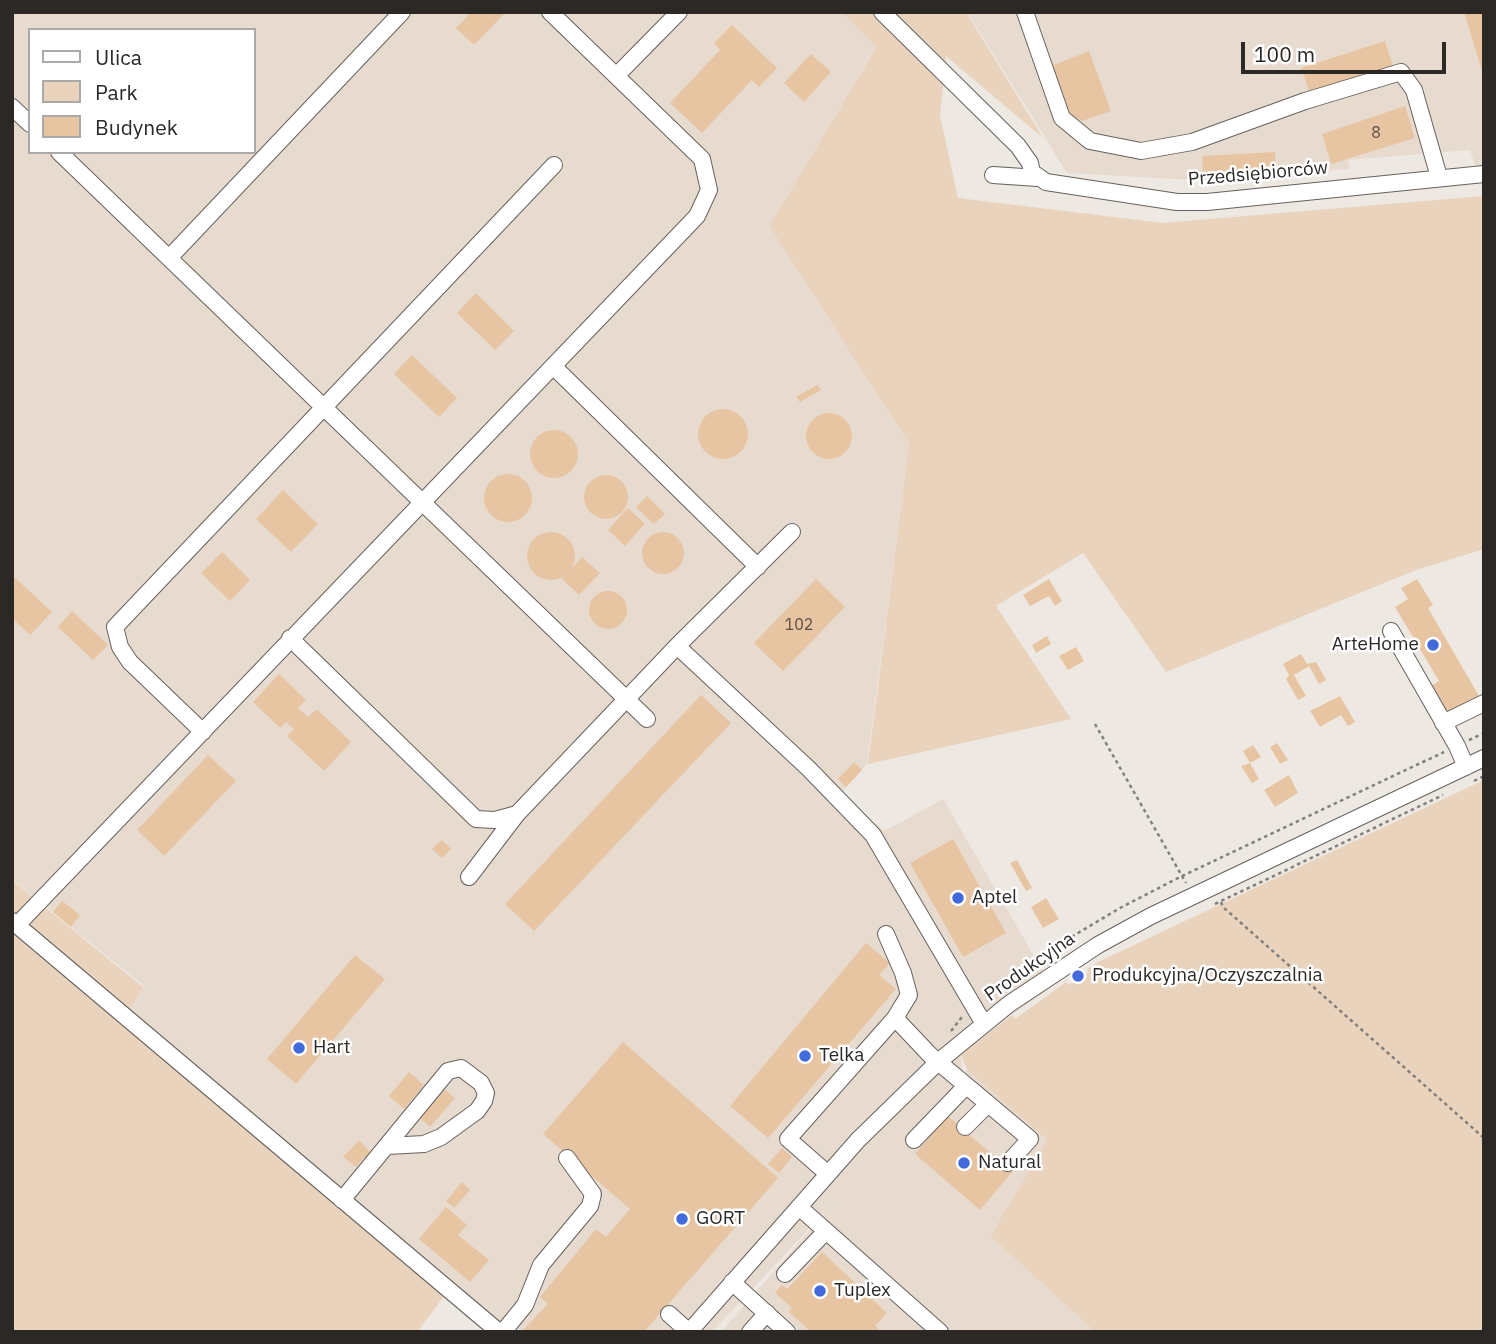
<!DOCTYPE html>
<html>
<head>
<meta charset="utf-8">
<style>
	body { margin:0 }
	#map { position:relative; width:1496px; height:1344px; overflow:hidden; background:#eee8e2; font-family:"IBM Plex Sans",sans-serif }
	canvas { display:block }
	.frame { position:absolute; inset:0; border:14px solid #2b2826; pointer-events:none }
	.legend { position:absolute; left:28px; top:28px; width:228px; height:126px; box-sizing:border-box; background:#fff; border:2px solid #aaa9a8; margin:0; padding:9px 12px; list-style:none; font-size:21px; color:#2b2826 }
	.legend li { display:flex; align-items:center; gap:14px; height:35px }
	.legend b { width:35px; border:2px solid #aaa9a8 }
	.scale { position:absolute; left:1241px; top:42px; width:205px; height:32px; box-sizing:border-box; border:4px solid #2b2826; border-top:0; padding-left:9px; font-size:21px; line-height:24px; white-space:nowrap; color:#2b2826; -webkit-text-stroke:5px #fff; paint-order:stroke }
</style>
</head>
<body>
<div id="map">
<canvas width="1496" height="1344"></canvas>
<div class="frame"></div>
<ul class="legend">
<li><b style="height:9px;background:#fff"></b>Ulica</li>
<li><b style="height:19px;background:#e9d3bd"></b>Park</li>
<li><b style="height:19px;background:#e8c5a2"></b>Budynek</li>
</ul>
<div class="scale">100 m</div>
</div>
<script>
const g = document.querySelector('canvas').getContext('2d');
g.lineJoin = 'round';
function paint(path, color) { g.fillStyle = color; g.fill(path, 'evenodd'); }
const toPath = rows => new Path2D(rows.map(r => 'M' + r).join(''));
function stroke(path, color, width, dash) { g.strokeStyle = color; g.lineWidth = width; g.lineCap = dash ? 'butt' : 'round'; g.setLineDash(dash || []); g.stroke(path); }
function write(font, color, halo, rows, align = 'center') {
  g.font = font + ' "IBM Plex Sans",sans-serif'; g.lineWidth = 5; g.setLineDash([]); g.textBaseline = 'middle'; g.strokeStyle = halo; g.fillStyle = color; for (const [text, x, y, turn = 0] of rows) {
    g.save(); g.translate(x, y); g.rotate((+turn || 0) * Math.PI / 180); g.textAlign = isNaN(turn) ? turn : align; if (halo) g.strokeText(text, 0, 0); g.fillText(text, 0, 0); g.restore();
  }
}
const built = toPath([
	[12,12,841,12,876,46,769,226,909,444,867,764,838,797,885,831,943,799,1052,987,990,1030,961,1054,962,1070,959,1077,967,1070,1047,1140,990,1236,1095,1332,721,1332,837,1199,712,1332,499,1332,124,1016,145,987,12,879],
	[30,30,254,30,254,152,30,152],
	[967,12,1484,12,1484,193,1470,150,1348,160,1350,169,1194,180,1067,173]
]);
const green = toPath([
	[841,12,966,12,1043,138,946,56,940,116,958,198,1163,223,1484,196,1484,549,1416,570,1166,672,1083,553,996,606,1071,719,868,764,909,444,769,226,876,47],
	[1484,780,1484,1332,1095,1332,990,1236,1047,1140,967,1070,961,1054,1012,1015,1015,1019,1066,982,1069,985,1089,972,1087,969,1098,962],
	[12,880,144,988,125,1016,449,1290,417,1332,12,1332]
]);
const building = toPath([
	[471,12,506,12,474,45,456,28],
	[1464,12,1484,12,1484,73,1483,74],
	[732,25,777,68,759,87,752,80,702,133,670,103,720,50,714,43],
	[1385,41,1393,66,1310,94,1301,68],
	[1089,51,1111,111,1082,121,1067,113,1051,66],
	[811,54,831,72,804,102,784,83],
	[1405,106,1415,138,1331,164,1322,134],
	[1275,152,1276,172,1203,176,1202,156],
	[476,293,514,331,495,350,457,313],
	[412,355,457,398,439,417,394,374],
	[817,385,821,390,800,402,796,397],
	'698 434a25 25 0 1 1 50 0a25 25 0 1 1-50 0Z',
	'806 436a23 23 0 1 1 46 0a23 23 0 1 1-46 0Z',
	'530 454a24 24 0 1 1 48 0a24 24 0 1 1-48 0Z',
	'484 498a24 24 0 1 1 48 0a24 24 0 1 1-48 0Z',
	'584 497a22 22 0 1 1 44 0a22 22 0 1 1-44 0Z',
	[283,490,318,524,291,552,256,519],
	[647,496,665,514,654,524,636,507],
	[628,508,645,524,625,546,608,530],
	'642 553a21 21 0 1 1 42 0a21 21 0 1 1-42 0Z',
	'527 556a24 24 0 1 1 48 0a24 24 0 1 1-48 0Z',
	[222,552,250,580,230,601,201,573],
	[582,557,600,573,579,595,562,579],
	[12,575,52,612,30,635,12,618],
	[816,579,845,607,783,671,754,643],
	[1049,579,1062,601,1055,606,1049,596,1030,606,1023,595],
	[1417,579,1433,605,1428,608,1479,696,1448,715,1431,686,1439,681,1395,607,1408,599,1401,588],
	'589 610a19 19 0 1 1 38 0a19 19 0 1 1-38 0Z',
	[72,611,108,645,93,660,58,627],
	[1047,636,1051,644,1036,653,1032,645],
	[1076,647,1084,661,1068,670,1059,656],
	[1301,654,1307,664,1316,662,1326,680,1319,684,1309,666,1294,675,1306,696,1298,700,1286,679,1289,675,1283,664],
	[279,674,306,700,298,708,308,717,317,709,351,742,324,771,287,736,294,729,286,722,280,728,253,702],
	[701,695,731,723,534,931,505,904],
	[1340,696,1355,722,1348,726,1341,715,1320,727,1310,711],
	[1277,743,1288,760,1280,764,1270,747],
	[1253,745,1261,757,1250,763,1259,779,1252,783,1241,766,1250,763,1243,751],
	[208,755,236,781,164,856,137,830],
	[854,762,862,770,846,787,838,779],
	[1289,775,1298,793,1275,807,1264,790],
	[953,839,1006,933,963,957,910,863],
	[442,840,451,849,442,858,432,849],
	[1017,860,1032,888,1026,891,1010,863],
	[1046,898,1059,919,1043,928,1031,907],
	[62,901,80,915,71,927,53,912],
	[866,943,890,963,879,975,896,989,768,1138,730,1106],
	[355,955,385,979,296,1084,267,1059],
	[623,1042,778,1178,644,1332,521,1332,548,1304,540,1297,596,1229,606,1237,630,1209,543,1134],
	[409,1072,424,1085,404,1109,389,1096],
	[441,1086,455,1098,430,1127,417,1115],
	[948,1116,1012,1172,980,1210,915,1154],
	[359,1140,372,1154,369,1158,364,1157,356,1167,343,1157],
	[782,1148,792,1157,779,1173,768,1164],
	[462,1182,470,1190,454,1208,446,1201],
	[446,1207,467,1225,458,1235,489,1260,470,1282,419,1239],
	[822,1252,887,1313,875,1326,879,1329,877,1332,811,1332,789,1312,792,1308,775,1293,782,1285,787,1289]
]);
const path = toPath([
	[1095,724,1186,883],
	[1469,740,1484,733],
	[1474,781,1484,776],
	[1221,902,1223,907,1484,1138],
	[1215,904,1443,795],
	[985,996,1041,955,1120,908,1182,876,1444,752],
	[951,1031,962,1017]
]);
const minor = toPath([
	[882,12,1018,146,1030,163,1032,172,1046,182,1177,202,1207,202,1484,174],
	[1025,12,1062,118,1090,141,1141,151,1192,142,1305,101,1401,72,1414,90,1439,177],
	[617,75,679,12],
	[12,107,30,124],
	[59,152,647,719],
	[993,175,1038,178],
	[169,258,402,12],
	[553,366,758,567],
	[792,532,677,646,809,769,873,835,984,1024],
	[1391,631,1457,746,1466,767],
	[290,638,476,819,495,820,517,814],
	[1443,723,1484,703],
	[203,732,130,662,120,647,115,627,554,165],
	[469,877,517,814,677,646],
	[12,921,499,1332],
	[17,925,697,216,709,190,702,159,550,12],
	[895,1018,930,1055,1030,1139,1008,1163],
	[965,1127,988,1104],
	[914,1140,966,1086],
	[828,1174,788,1139,895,1018,909,995,903,973,886,934],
	[342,1200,448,1071,461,1068,481,1083,486,1093,484,1101,477,1111,441,1137,424,1144,387,1146],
	[799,1207,940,1332],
	[785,1274,826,1231],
	[732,1282,787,1332],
	[669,1314,689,1332],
	[503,1332,525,1305,541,1265,590,1206,593,1194,567,1158],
	[689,1332,858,1140,938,1062,1009,1004,1098,945,1151,916,1484,758],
	[750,1332,767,1313]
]);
const markers = [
	[1433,645,7,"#436adc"],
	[958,898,7,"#436adc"],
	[1078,976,7,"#436adc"],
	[299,1048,7,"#436adc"],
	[805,1056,7,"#436adc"],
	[964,1163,7,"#436adc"],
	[682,1219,7,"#436adc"],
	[820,1291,7,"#436adc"]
];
const numberNames = [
	["8",1376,133],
	["102",799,625]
];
const streetNames = [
	["Przedsiębiorców",1258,174,-5],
	["Produkcyjna",1030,967,-35]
];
const poiNames = [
	["ArteHome",1419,645,"right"],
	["Aptel",972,898],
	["Produkcyjna/Oczyszczalnia",1092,976],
	["Hart",313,1048],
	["Telka",819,1056],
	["Natural",978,1163],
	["GORT",696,1219],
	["Tuplex",834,1291]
];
paint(built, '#e7dbd0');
paint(green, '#e9d3bd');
paint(building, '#e8c5a2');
stroke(minor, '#66615c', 18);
stroke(path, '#837f7b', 2.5, [3.5, 3.5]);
stroke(minor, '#fff', 16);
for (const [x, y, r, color] of markers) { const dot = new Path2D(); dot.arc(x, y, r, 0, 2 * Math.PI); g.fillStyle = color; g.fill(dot); stroke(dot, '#fff', 2.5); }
write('16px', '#5a4f45', null, numberNames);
write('19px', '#2b2826', '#fff', streetNames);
write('19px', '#2b2826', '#fff', poiNames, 'left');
</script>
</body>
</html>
